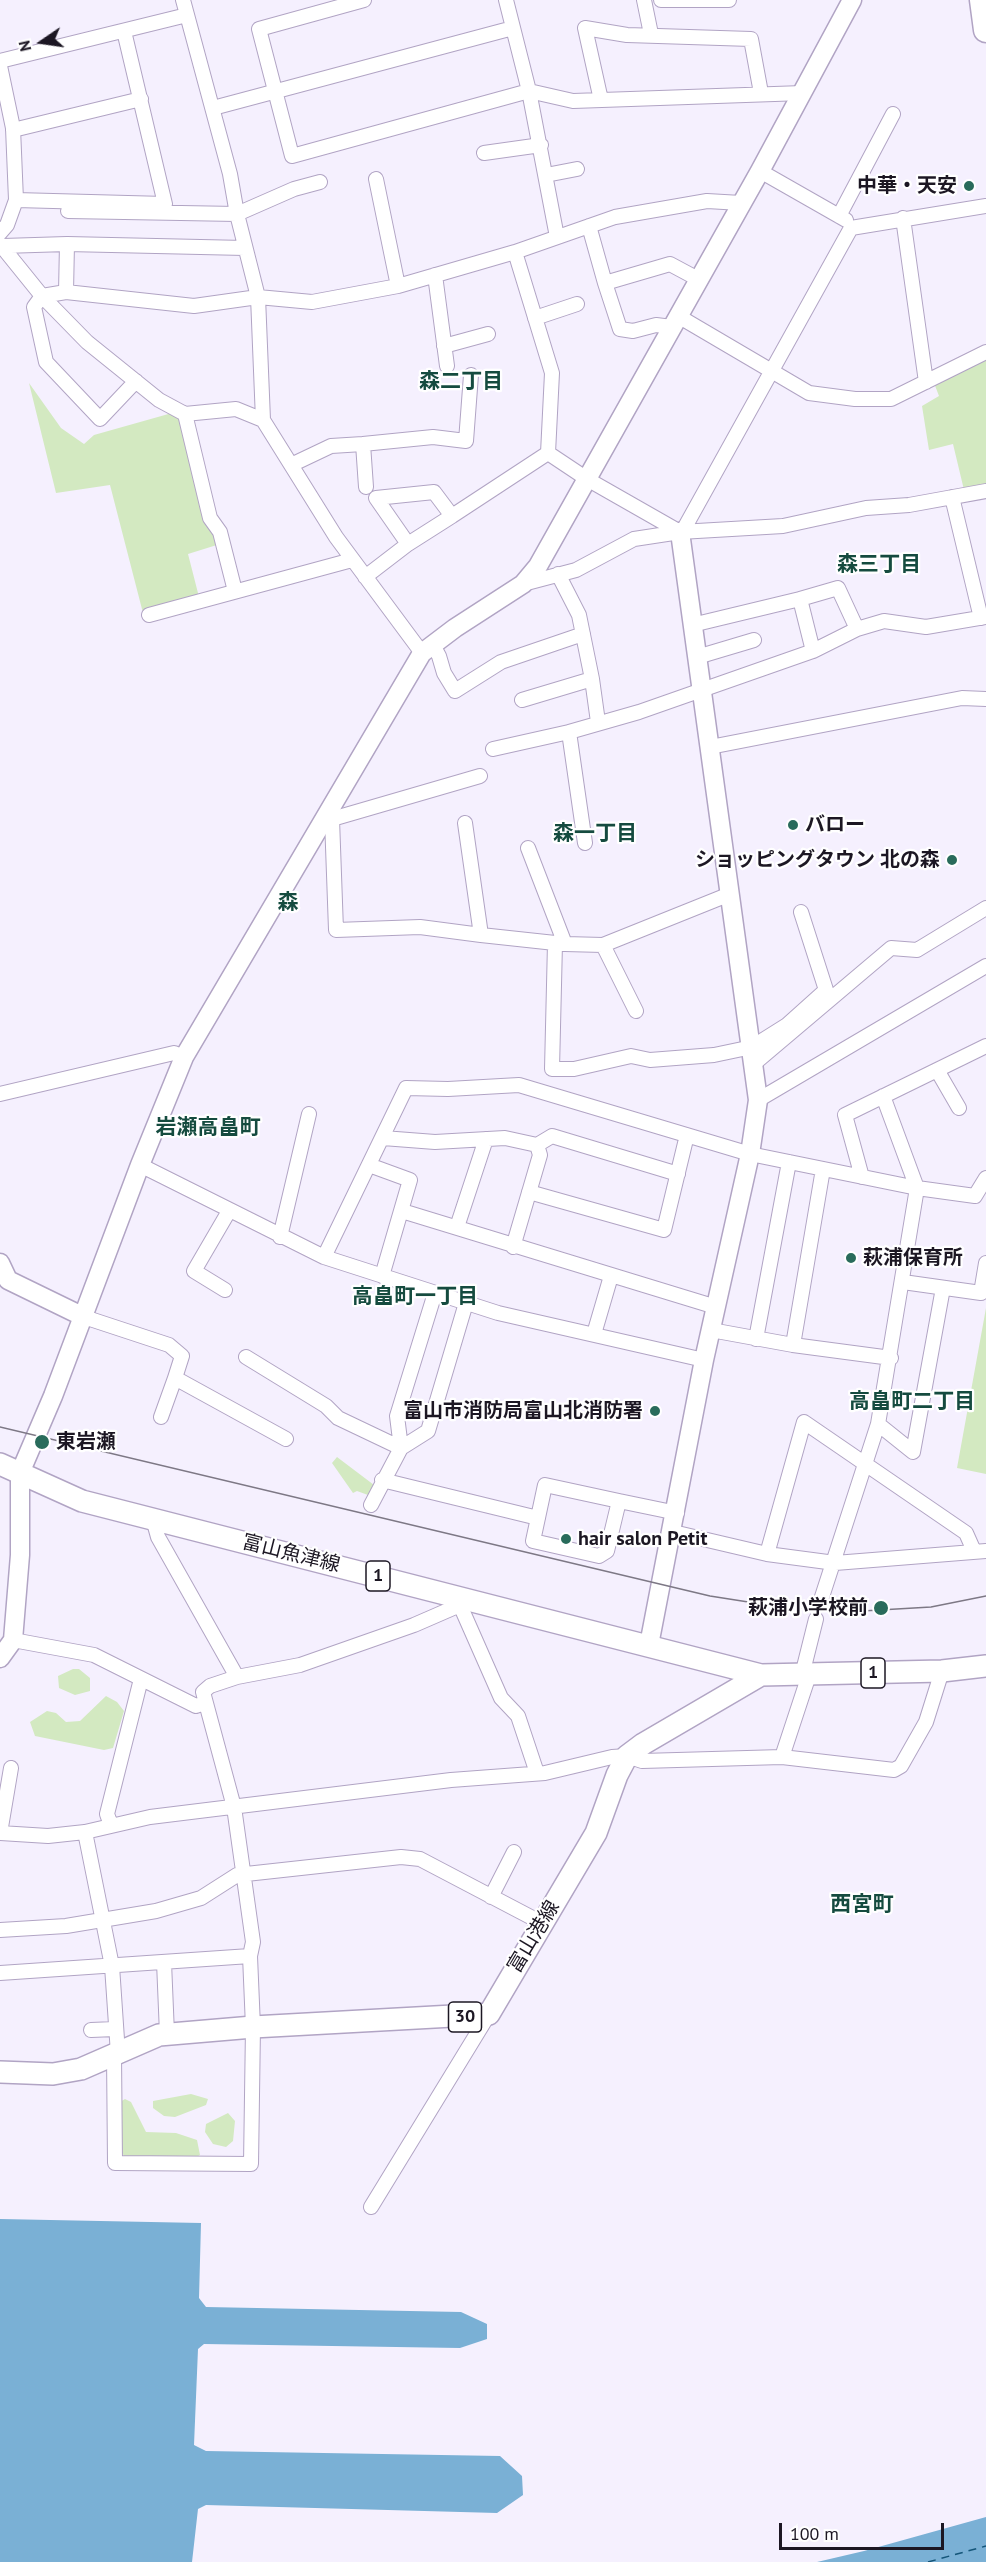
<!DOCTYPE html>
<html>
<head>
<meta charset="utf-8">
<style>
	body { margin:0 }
	#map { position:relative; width:986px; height:2562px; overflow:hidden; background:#f5f0fe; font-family:"PT Sans",sans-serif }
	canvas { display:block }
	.north { position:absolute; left:12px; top:12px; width:60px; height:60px; -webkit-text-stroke:4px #fff; paint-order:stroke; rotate:257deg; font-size:16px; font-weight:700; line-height:24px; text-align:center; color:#1c1723 }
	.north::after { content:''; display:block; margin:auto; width:21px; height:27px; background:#1c1723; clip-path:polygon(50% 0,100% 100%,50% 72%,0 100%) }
	.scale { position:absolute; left:779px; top:2523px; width:165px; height:27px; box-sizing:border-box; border:3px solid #1c1723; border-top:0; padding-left:8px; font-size:18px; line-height:21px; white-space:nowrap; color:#1c1723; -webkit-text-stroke:4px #fff; paint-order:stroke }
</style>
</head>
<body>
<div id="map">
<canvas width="986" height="2562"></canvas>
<div class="north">N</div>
<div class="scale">100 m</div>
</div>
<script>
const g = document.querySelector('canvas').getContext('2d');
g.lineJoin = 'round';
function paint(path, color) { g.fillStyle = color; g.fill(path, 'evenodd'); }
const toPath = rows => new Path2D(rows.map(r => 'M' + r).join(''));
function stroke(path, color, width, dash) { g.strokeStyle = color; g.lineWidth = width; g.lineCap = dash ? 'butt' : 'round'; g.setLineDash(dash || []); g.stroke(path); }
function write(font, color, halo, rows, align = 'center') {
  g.font = font + ' "PT Sans","Noto Sans JP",sans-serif'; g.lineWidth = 4.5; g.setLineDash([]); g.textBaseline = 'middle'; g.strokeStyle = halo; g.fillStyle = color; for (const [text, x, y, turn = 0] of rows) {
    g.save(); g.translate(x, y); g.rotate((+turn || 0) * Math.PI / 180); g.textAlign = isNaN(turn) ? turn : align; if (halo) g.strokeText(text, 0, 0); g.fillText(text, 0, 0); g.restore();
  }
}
const green = toPath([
	[986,359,986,487,964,490,953,444,929,450,922,406,939,396,934,383],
	[29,383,61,428,84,444,94,435,172,413,183,417,220,544,188,554,199,597,143,613,110,485,56,493],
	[986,1308,986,1474,957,1468],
	[337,1457,374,1485,368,1495,357,1491,353,1493,332,1463],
	[73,1669,79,1669,90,1678,90,1691,75,1695,59,1688,58,1676],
	[106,1696,117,1702,124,1711,113,1748,104,1750,35,1736,30,1722,47,1711,56,1713,66,1722,80,1721],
	[191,2094,208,2099,206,2105,175,2117,164,2116,153,2108,153,2101],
	[125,2099,131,2102,146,2132,176,2133,197,2140,200,2155,190,2161,150,2161,124,2156,121,2151,120,2102],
	[228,2113,235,2121,233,2141,226,2147,213,2144,205,2132,206,2124]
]);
const water = toPath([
	[0,2219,201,2223,199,2298,206,2307,461,2312,487,2324,487,2339,460,2348,204,2344,198,2349,194,2445,206,2451,500,2456,522,2476,523,2495,497,2513,206,2505,198,2509,192,2562,0,2562],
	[986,2517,986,2562,817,2562,864,2551]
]);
const ferry = toPath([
	[928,2562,986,2546]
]);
const street = toPath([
	[183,0,230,174,237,214,258,297,263,420],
	[364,0,259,29,292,156,529,91,573,101,803,93],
	[506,0,529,91,557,237],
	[644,0,651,34],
	[661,0,729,0],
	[0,61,187,15],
	[0,66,13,128,16,200,7,225,0,233],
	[601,100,585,28,627,35,751,39,761,93],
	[213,108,513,28],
	[13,130,141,99],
	[484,153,541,145],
	[760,171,846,220],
	[546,175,577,169],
	[376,179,398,286],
	[16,200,165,204,124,31],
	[68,211,237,214,294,189,320,182],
	[839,216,893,114],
	[903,218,926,382],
	[589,226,605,283],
	[0,244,42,296,87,342,159,400,185,414,236,409,263,420,336,537,422,653],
	[3,246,67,244],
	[515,252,552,373,548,453,587,479,680,532],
	[435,275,447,366],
	[66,292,67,244,245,248],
	[678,316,809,393,855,399,891,399,986,352],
	[535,318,577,304],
	[672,327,656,325,633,331,620,329,605,283,670,264,698,279],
	[444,346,488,334],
	[136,381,100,419,46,362,34,307,42,296,66,292,194,306,258,297,312,302,398,286,515,252,615,217,707,201,741,203],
	[185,414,210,518,220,532,235,591],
	[363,444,433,437,466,441,471,375],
	[291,465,331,446,363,444,366,487],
	[952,497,981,618],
	[452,516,548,453],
	[680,532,685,527,851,228,986,206],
	[365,577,408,544,376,498,434,492,452,516,408,544],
	[523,584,576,570,634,539,680,532,783,526,866,508,909,505,986,491],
	[800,599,838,588,857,629,813,651],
	[149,615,352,560],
	[857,629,884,621,926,627,986,617],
	[433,645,439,656,444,673,455,691,501,662,583,634],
	[697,657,754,640],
	[592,679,598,722],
	[522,700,592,679,579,615,558,574],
	[569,732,639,712,813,651,800,599,692,625],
	[710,747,962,698,986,699],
	[493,749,569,732,585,843],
	[326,815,332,819,336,930,420,927,481,935],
	[332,819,480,776],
	[465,823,481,935,555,943],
	[528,848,565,944,603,945],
	[565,944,555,943,552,1069,574,1069,631,1056,650,1060,714,1055,752,1047,787,1025,826,990,801,912],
	[636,1011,603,945,730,894],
	[755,1063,891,948,917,950,986,908],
	[937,1070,959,1108],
	[0,1094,174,1053,184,1057],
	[758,1100,986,966],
	[383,1138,435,1142,505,1138,537,1145,540,1155,513,1247],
	[537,1145,552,1136,678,1174],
	[140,1165,324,1257,498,1313,704,1360],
	[369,1165,410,1180,382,1276],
	[862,1177,845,1115,986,1046],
	[529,1192,664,1230,687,1135],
	[402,1211,716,1307],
	[457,1227,486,1139],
	[280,1237,309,1114],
	[324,1257,406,1088,448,1089,519,1085,750,1154,917,1188,975,1196,986,1178],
	[903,1282,981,1293,986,1263],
	[225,1290,194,1271,229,1211],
	[84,1317,169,1345,182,1356,175,1378,286,1439],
	[711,1330,793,1345,891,1358],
	[594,1334,611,1276],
	[756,1339,789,1162],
	[793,1345,823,1169],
	[246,1357,326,1406,338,1418,401,1448,428,1431,466,1303],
	[161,1417,175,1378],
	[878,1424,913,1452,943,1288],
	[382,1480,538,1518],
	[619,1501,607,1551,599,1556,533,1541,545,1485,619,1501,677,1513],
	[371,1505,401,1448,397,1416,435,1293],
	[153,1519,158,1537,237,1677],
	[673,1532,767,1554,835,1563,986,1551],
	[767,1554,804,1422,966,1533,974,1551],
	[820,1603,878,1424,917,1188,883,1096],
	[460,1605,501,1698,518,1716,537,1773],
	[13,1640,94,1655,196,1706,204,1703],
	[802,1675,816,1619],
	[782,1757,809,1675],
	[11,1768,0,1833,48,1836,85,1832,150,1817,451,1780,545,1773,612,1757,627,1756,642,1761,782,1757,894,1770,901,1766,926,1722,942,1671],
	[111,1825,107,1814,141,1679],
	[85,1832,112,1966,118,2054],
	[491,1897,514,1852],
	[0,1930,66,1926,156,1911,201,1898,237,1875,401,1857,420,1859,542,1923],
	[164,1962,167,2034],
	[0,1973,250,1956],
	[91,2030,115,2029],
	[114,2055,115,2163,251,2164,253,2027,250,1956,253,1942,234,1807,203,1692,210,1686,237,1677,300,1665,414,1625,460,1605,465,1597],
	[371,2207,489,2014]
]);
const secondary = toPath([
	[0,1263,8,1280,84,1317],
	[649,1645,704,1360,750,1154,758,1100,680,532],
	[0,1658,13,1640,20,1555,20,1473,53,1396,140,1165,184,1057,422,653,455,628,523,584,538,566,760,171,852,0]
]);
const primary = toPath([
	[0,1464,82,1501,761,1675],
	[0,2072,53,2074,81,2069,159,2035,253,2027,489,2014,596,1833,617,1775,627,1756,643,1744,761,1675,942,1671,986,1666]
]);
const highway = toPath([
	[982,0,986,30]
]);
const tram = toPath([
	[0,1427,710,1596,761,1604,845,1612,931,1607,986,1596]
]);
const markers = [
	[969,186,6,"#296b5b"],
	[793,825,6,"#296b5b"],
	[952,860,6,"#296b5b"],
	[851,1258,6,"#296b5b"],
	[655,1411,6,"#296b5b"],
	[42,1442,8,"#296b5b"],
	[566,1539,6,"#296b5b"],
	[881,1608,8,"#296b5b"]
];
const shields = [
	[378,1576,24],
	[873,1673,24],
	[465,2017,33]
];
const shieldNames = [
	["1",378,1576],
	["1",873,1673],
	["30",465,2017]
];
const poiNames = [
	["中華・天安",957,186],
	["バロー",805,825,"left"],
	["ショッピングタウン 北の森",940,860],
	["萩浦保育所",863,1258,"left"],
	["富山市消防局富山北消防署",643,1411],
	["東岩瀬",56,1442,"left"],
	["hair salon Petit",578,1539,"left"],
	["萩浦小学校前",868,1608]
];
const streetNames = [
	["富山魚津線",291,1554,14],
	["富山港線",534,1937,-59]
];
const neighbourhoodNames = [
	["森二丁目",461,382],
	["森三丁目",879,565],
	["森一丁目",595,834],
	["森",288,903],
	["岩瀬高畠町",208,1128],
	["高畠町一丁目",415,1297],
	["高畠町二丁目",912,1402],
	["西宮町",862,1905]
];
paint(green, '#d3e9c1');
paint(water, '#7ab0d5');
stroke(ferry, '#145579', 1.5, [8, 6]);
stroke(street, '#b1a4c4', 16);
stroke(secondary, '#b1a4c4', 21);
stroke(primary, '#b1a4c4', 24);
stroke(highway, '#b1a4c4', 27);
stroke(street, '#fff', 14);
stroke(secondary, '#fff', 18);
stroke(primary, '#fff', 21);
stroke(highway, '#fff', 24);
stroke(tram, '#7d7885', 1.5);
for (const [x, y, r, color] of markers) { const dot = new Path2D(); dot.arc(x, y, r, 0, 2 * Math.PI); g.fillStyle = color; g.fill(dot); stroke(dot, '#fff', 2); }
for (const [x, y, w] of shields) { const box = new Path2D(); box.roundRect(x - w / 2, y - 15, w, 30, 4.5); g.fillStyle = '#fff'; g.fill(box); stroke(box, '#1c1723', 1.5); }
write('bold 18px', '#1c1723', null, shieldNames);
write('bold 20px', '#1c1723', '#fff', poiNames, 'right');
write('20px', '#1c1723', '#fff', streetNames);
write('bold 21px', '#154b3f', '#fff', neighbourhoodNames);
</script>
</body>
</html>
